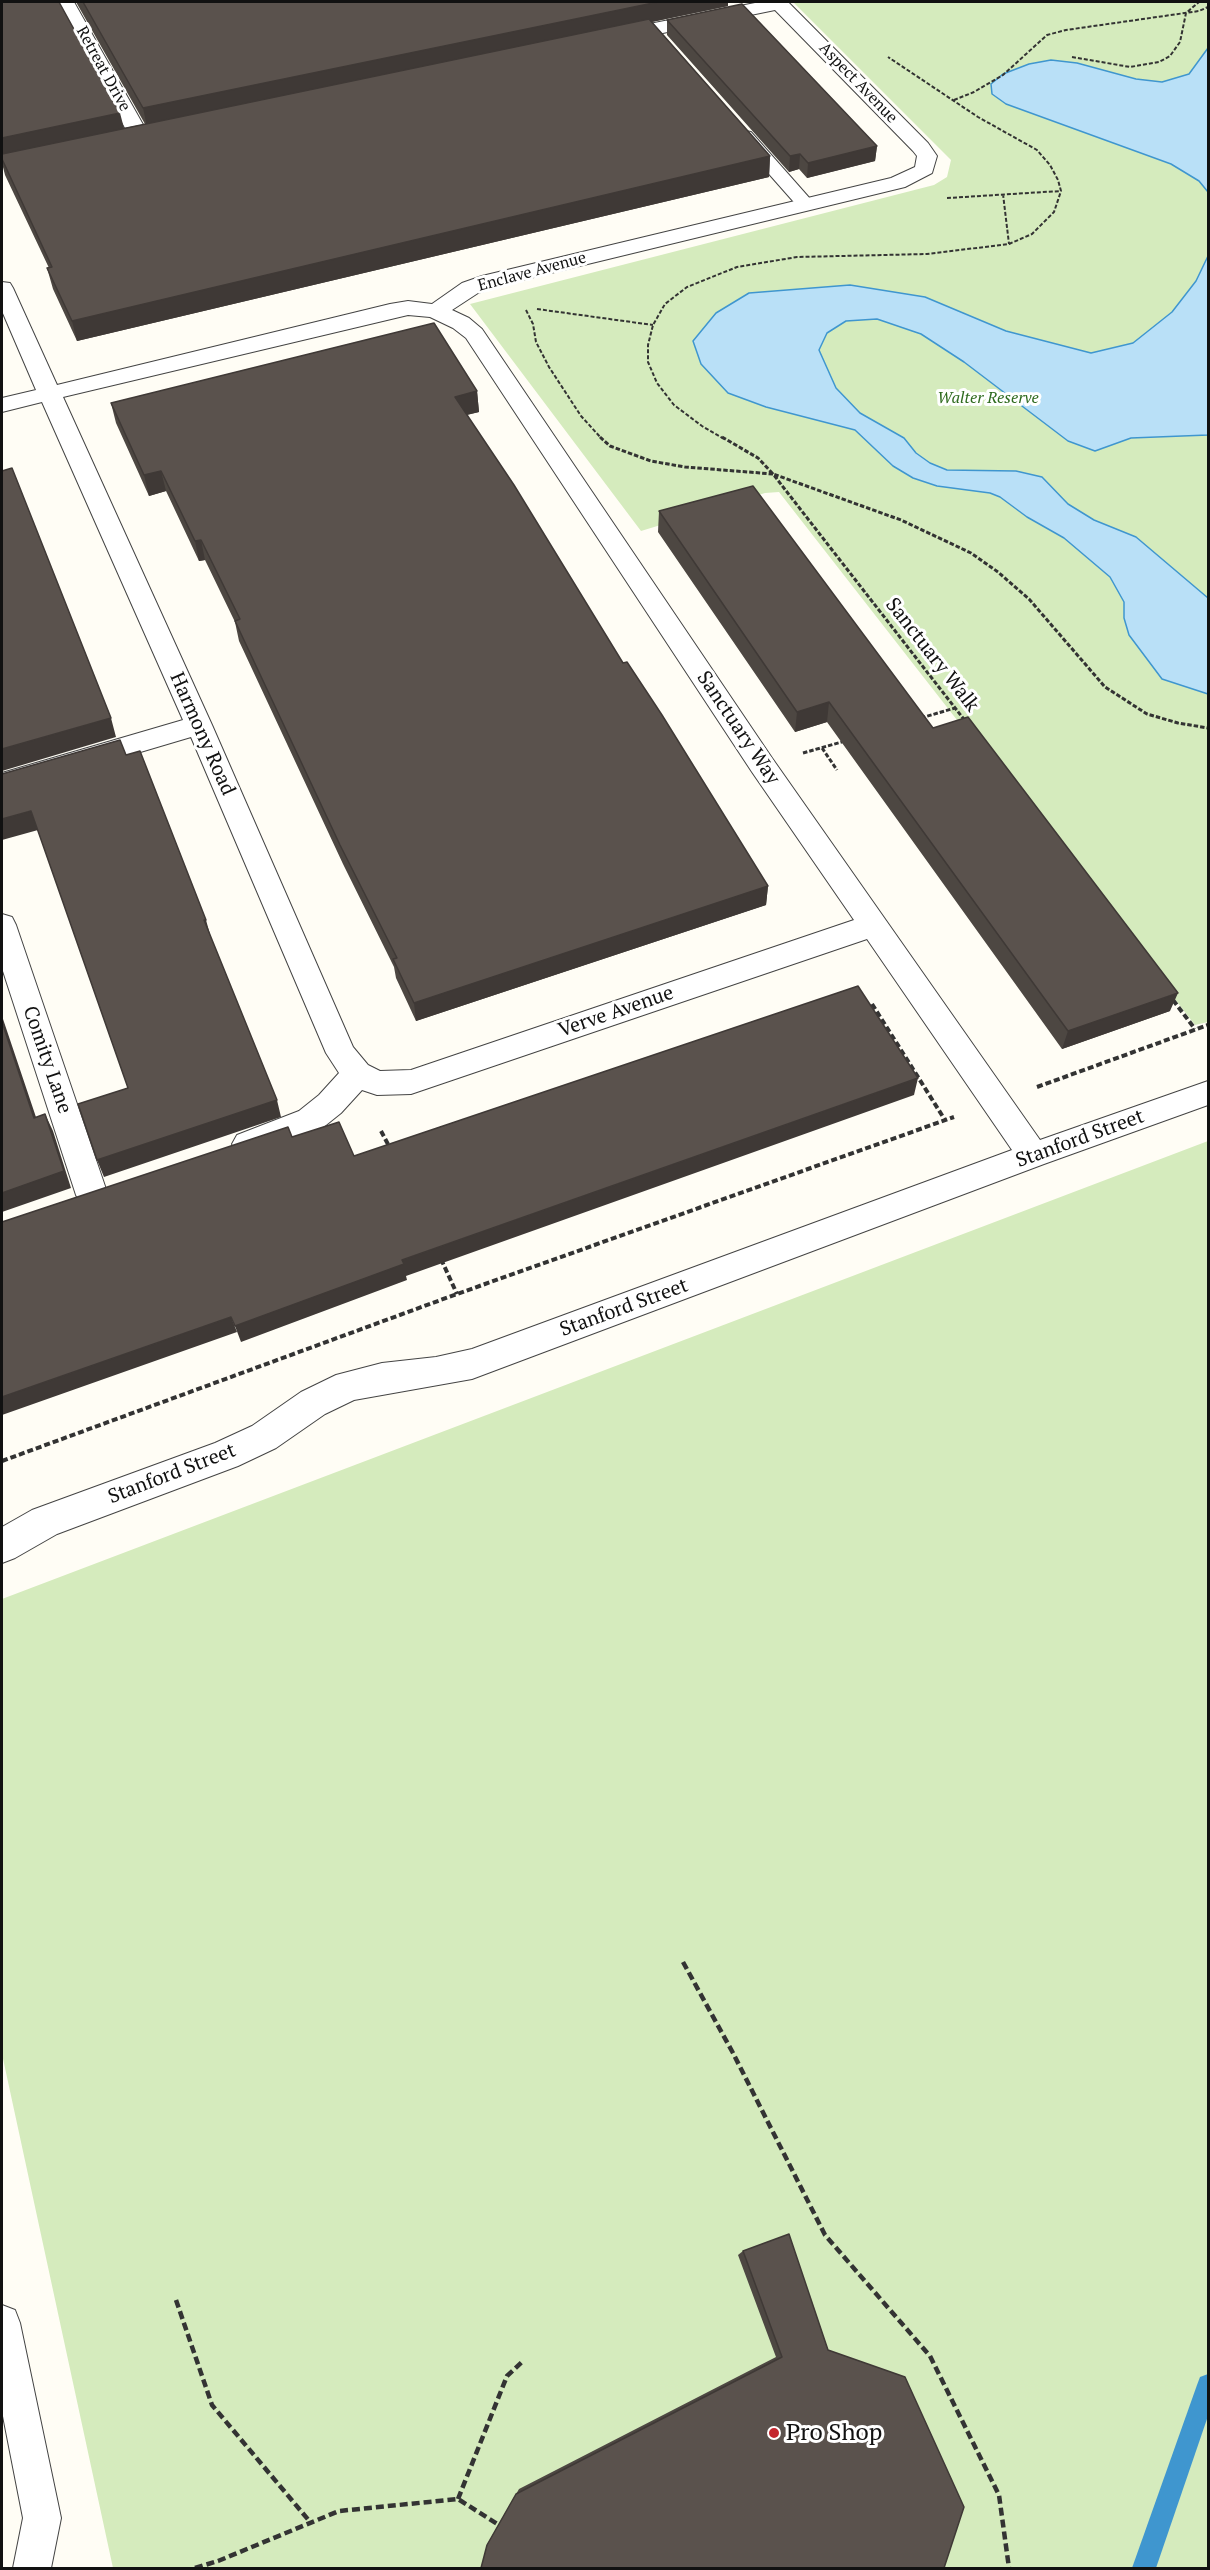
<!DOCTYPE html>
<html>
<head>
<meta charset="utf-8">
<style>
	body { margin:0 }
	#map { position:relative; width:1210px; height:2570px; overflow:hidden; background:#fffdf5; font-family:"PT Serif",serif }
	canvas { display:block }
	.frame { position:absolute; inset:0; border:3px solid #111; pointer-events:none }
</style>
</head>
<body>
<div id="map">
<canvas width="1210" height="2570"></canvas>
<div class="frame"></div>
</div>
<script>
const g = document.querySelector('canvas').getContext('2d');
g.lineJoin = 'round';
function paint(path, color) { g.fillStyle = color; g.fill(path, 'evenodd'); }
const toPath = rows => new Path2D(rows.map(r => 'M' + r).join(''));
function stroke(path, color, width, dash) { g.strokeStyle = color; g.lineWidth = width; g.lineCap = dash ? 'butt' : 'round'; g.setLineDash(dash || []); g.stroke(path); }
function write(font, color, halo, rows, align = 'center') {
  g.font = font + ' "PT Serif",serif'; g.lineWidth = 6; g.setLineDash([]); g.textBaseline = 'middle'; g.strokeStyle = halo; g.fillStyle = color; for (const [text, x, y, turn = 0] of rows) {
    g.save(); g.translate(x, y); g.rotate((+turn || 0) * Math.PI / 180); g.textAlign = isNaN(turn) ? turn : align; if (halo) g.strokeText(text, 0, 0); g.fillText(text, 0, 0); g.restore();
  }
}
const green = toPath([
	[793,2,1208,2,1208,1022,1195,1025,779,492,765,493,641,531,470,304,934,185,947,177,951,160],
	[1208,1141,1208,2568,113,2568,2,2054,2,1599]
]);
const water = toPath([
	[1208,48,1208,192,1199,181,1171,164,1006,104,992,94,991,84,1003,74,1029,64,1051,60,1077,63,1136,79,1162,82,1189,74,1208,48],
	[1208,256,1208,435,1131,438,1095,451,1068,441,964,362,921,334,877,319,846,321,827,333,819,350,836,388,860,413,904,438,916,453,930,463,947,470,1016,471,1042,477,1068,504,1094,520,1136,537,1208,598,1208,694,1162,679,1129,635,1124,618,1124,602,1110,577,1064,538,1027,517,1000,497,990,493,937,486,913,478,893,466,855,430,766,407,728,393,701,364,693,341,716,313,749,293,850,285,925,297,1006,331,1091,353,1133,343,1172,312,1196,281,1208,256]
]);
const stream = toPath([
	[1208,2374,1208,2416,1156,2568,1132,2568,1197,2385,1200,2377,1208,2374]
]);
const pathFar3 = toPath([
	[1072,57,1130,67,1159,62,1170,56,1180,42,1186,13,1199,2],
	[954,100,974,92,1003,75,1047,35,1066,30,1199,11,1208,7],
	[1003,194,1009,244],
	[947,198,1061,191],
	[537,309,653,325],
	[526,310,533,324,536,342,549,367,581,416,602,439],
	[724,439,702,426,674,405,657,383,648,362,648,345,653,325,665,304,687,287,737,267,797,257,927,254,1009,244,1032,234,1054,212,1061,191,1058,180,1050,165,1037,150,978,117,888,57]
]);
const pathFar2 = toPath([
	[600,437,610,446,651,461,685,467,773,474,966,722],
	[722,437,758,458,773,474,901,520,971,553,998,572,1029,599,1105,687,1147,714,1178,723,1208,728],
	[921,718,955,708],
	[822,748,837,770],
	[803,753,845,741]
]);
const pathFar1 = toPath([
	[1173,1000,1195,1029],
	[872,1004,945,1120],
	[1037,1087,1208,1025],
	[381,1131,390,1148],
	[441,1259,457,1294],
	[2,1461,457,1294,954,1117]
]);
const path = toPath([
	[683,1962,733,2053,825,2235,930,2356,999,2495,1009,2568],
	[176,2300,212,2405,311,2523],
	[458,2499,507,2376,524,2360],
	[195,2568,218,2561,339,2511,458,2499,499,2525]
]);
const service = toPath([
	[745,131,751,132,812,201,815,205,812,209,800,209,739,140,737,136,739,132,745,131],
	[2,2305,15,2310,20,2323,61,2518,51,2568,13,2568,23,2518,2,2411,2,2305]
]);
const minor = toPath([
	[56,2,74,2,150,137,147,141,140,143,133,141,130,137,56,2],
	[760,2,788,2,928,143,937,156,932,173,905,187,497,286,478,293,452,310,469,318,482,329,772,758,1040,1140,1208,1081,1208,1105,1044,1164,472,1379,354,1400,325,1414,276,1448,238,1466,57,1534,15,1558,2,1563,2,1527,32,1510,215,1443,252,1426,301,1392,336,1375,382,1363,436,1357,472,1349,1012,1150,867,939,411,1094,377,1095,362,1090,341,1113,321,1129,295,1141,248,1157,237,1153,232,1144,237,1135,299,1111,319,1095,339,1073,326,1053,191,737,2,793,2,773,183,720,42,402,2,412,2,398,36,390,2,311,2,282,10,283,13,288,57,385,390,304,408,301,432,304,462,283,482,276,891,178,915,167,917,156,913,151,775,10,614,43,607,41,604,37,607,33,614,31,760,2],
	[408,315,430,317,453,328,466,338,752,772,854,920,411,1070,380,1071,368,1065,353,1047,212,725,63,397,408,315],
	[2,914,12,917,16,925,108,1195,103,1204,92,1208,81,1204,76,1195,2,968,2,914]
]);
const wall = toPath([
	[2,2,124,128,145,124,76,2,728,2,728,6,652,22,770,156,769,177,77,341,53,289,47,268,49,268,5,175,2,163],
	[667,20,877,146,875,161,807,178,799,169,789,172,667,35],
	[477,391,479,412,467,415,623,663,768,886,766,905,416,1021,396,978,394,967,343,864,239,641,235,622,205,560,199,561,166,491,149,496,116,423,111,403],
	[659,511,933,728,1170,1011,1062,1049,827,722,795,732,658,532],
	[743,2251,828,2350,487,2545,519,2489,776,2357,738,2255]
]);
const shadedWall = toPath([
	[658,2,728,2,728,6,147,127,143,108],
	[120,113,125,132,2,159,2,138],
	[877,146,875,161,807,178,808,163],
	[800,154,799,169,789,172,790,156],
	[770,156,769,177,77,341,72,321],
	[477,391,479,412,457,417,455,397],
	[161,471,166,491,149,496,144,475],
	[201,540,205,560,199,561,195,541],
	[829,702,827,722,795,732,797,712],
	[111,718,116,737,2,771,2,749],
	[31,811,38,830,2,840,2,819],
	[768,886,766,905,416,1021,414,1003],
	[204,920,206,920,211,938],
	[1178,993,1170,1011,1062,1049,1068,1031],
	[2,1016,42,1135,34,1118,2,1022],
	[918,1078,914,1095,406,1276,407,1280,241,1342,235,1326,402,1260],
	[277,1100,281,1117,104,1177,97,1160],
	[45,1114,53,1131,71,1188,2,1212,2,1193],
	[231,1317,237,1332,2,1415,2,1397]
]);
const building = toPath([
	[2,2,59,2,120,113,2,138,2,2],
	[83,2,658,2,143,108,83,2],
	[742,4,877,146,808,163,800,154,790,156,667,20,742,4],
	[649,19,770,156,72,321,47,268,52,267,2,159,2,154,649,19],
	[434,323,477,391,455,397,514,485,623,663,627,662,662,715,768,886,414,1003,393,959,397,958,340,845,235,621,240,619,201,540,195,541,161,471,144,475,111,403,434,323],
	[12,468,111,718,2,749,2,469,2,471,12,468],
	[753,486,933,728,968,717,1178,993,1068,1031,829,702,797,712,659,511,753,486],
	[120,740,126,755,140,751,206,920,204,920,277,1100,97,1160,78,1104,128,1088,31,811,2,819,2,774,120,740],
	[858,986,918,1078,402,1260,404,1264,235,1326,231,1317,2,1397,2,1222,288,1127,292,1137,339,1122,354,1156,858,986],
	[2,1022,34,1118,45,1114,64,1171,2,1193,2,1022],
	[789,2234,828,2350,905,2377,964,2507,944,2568,481,2568,487,2545,516,2494,782,2357,743,2251,789,2234]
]);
const markers = [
	[774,2433,6,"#c4262e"]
];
const farStreetnames = [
	["Retreat Drive",103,69,61],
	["Aspect Avenue",858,83,46],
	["Enclave Avenue",532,272,-15]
];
const farParknames = [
	["Walter Reserve",988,398]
];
const streetNames = [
	["Sanctuary Walk",932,655,52],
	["Sanctuary Way",738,728,56],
	["Harmony Road",202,734,66],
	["Verve Avenue",616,1012,-19],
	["Comity Lane",47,1060,71],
	["Stanford Street",1080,1139,-20],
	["Stanford Street",624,1308,-20],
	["Stanford Street",172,1474,-21]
];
const nearPoinames = [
	["Pro Shop",786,2433]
];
paint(green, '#d5ebbd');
paint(water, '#b9e0f7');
stroke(water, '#3f96cf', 1.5);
paint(stream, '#3f96cf');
stroke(service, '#444', 2);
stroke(minor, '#444', 2);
stroke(pathFar3, '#333', 2, [4, 2]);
stroke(pathFar2, '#333', 3, [4.5, 2]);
stroke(pathFar1, '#333', 4, [6, 3]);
stroke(path, '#333', 4.5, [8, 4]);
paint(service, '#fff');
paint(minor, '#fff');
paint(wall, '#4d4742');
paint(shadedWall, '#3f3936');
paint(building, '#5a524d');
stroke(building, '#3f3936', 1.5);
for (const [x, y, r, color] of markers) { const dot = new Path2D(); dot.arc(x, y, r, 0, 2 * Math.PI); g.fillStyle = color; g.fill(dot); stroke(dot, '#fff', 2); }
write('16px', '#111', '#fff', farStreetnames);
write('italic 16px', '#2f6b1f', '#fff', farParknames);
write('20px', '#111', '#fff', streetNames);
write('24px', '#111', '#fff', nearPoinames, 'left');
</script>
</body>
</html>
